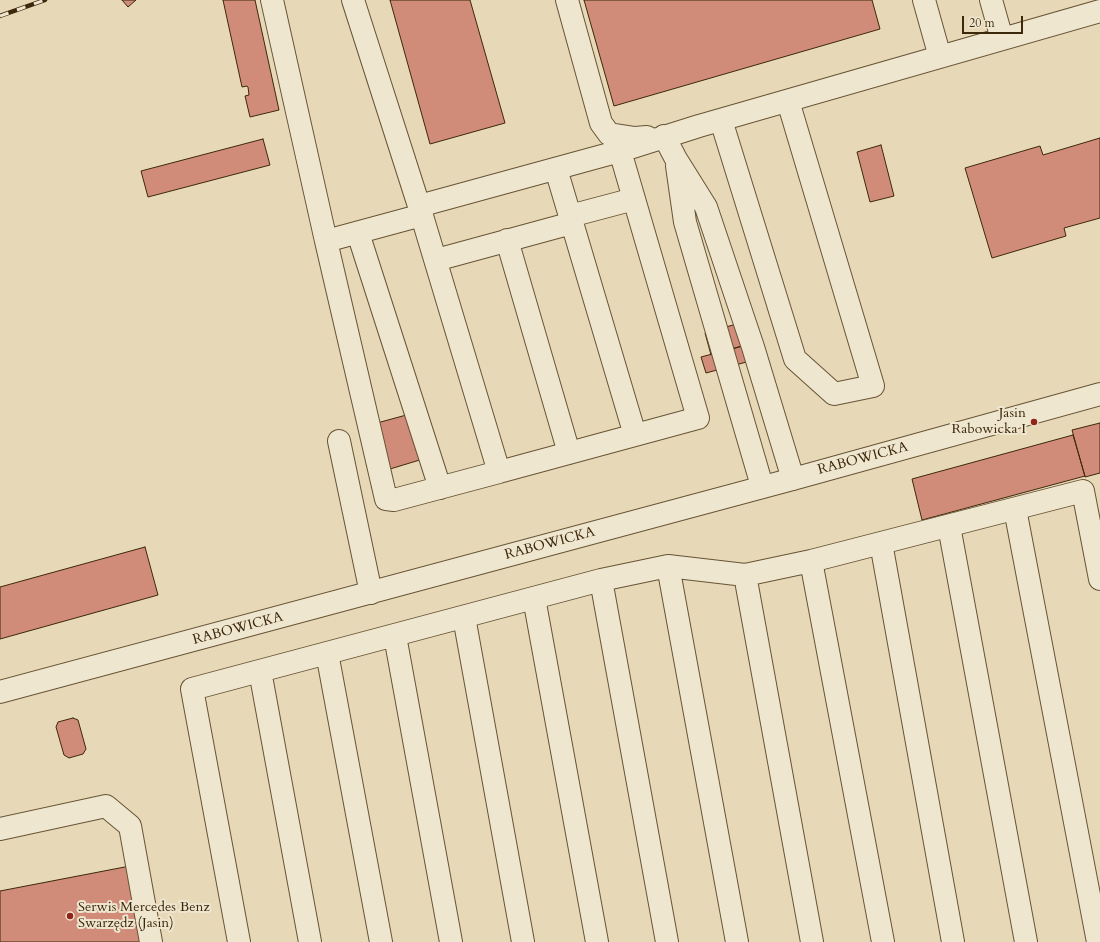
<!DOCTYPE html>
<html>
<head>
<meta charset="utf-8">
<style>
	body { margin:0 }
	#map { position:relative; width:1100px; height:942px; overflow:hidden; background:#e7d8b7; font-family:Cardo,serif }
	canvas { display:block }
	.scale { position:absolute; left:962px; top:16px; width:61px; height:18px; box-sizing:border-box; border:2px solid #3c280a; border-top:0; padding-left:5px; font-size:12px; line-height:14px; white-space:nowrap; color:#3c280a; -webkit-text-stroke:3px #efe6d0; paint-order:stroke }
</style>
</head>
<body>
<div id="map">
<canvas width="1100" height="942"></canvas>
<div class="scale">20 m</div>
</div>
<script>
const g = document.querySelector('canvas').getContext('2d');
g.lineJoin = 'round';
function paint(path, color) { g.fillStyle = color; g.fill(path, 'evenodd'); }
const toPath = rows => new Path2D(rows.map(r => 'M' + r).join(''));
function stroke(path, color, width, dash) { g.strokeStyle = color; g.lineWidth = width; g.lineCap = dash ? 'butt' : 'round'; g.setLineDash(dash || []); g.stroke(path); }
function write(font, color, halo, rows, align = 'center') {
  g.font = font + ' Cardo,serif'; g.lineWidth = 4; g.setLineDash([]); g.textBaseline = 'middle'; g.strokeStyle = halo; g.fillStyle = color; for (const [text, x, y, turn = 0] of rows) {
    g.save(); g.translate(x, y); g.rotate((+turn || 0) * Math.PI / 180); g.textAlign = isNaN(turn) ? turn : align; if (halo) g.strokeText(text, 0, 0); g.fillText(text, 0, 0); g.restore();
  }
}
const building = toPath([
	[122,0,136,0,128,7,122,0],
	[223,0,255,0,279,110,250,117,245,96,249,95,248,87,247,86,242,87,223,0],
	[390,0,470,0,505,123,430,144,390,0],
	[584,0,872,0,880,29,614,106,584,0],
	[1100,138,1100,218,1064,228,1066,236,992,258,965,168,1040,146,1043,155,1100,138],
	[263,139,270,165,148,197,141,171,263,139],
	[881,145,894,196,870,202,857,152,881,145],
	[754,319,760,341,711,355,705,333,754,319],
	[761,341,765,357,706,373,701,357,761,341],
	[410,414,423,459,390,469,377,423,410,414],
	[1100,423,1100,473,1085,477,1072,430,1100,423],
	[1073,435,1085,476,922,520,912,479,1073,435],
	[145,547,158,595,0,639,0,587,145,547],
	[73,718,78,720,86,749,83,754,69,758,64,755,56,727,58,722,73,718],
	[130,866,144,942,0,942,0,891,130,866]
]);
const minor = toPath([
	[272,0,326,241],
	[353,0,419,206,620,151,699,126,1100,11],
	[567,0,601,123,609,134,635,138,647,137],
	[924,0,940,57],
	[991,0,1002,39],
	[721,120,795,359,834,394,873,386,788,101],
	[664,136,676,159,706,207,753,347,793,479],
	[677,166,685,222,762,486],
	[556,169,570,216],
	[634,199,570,216,635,435],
	[419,206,499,472,698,418,620,151],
	[422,215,326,241,386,499,394,500,499,472],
	[358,233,440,488],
	[507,240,569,453],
	[436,260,572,223],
	[339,441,371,593],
	[1015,509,1098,942],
	[949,526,1026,942],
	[881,543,953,942],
	[811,561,883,942],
	[668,566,737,942],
	[745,575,812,942],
	[601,580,667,942],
	[534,598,597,942],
	[464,617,523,942],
	[395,636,451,942],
	[327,653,381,942],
	[260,671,310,942],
	[0,692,793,479,1100,394],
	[0,829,106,806,130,826,151,942],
	[239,942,192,689,601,580,668,566,745,575,811,561,1083,491,1100,579]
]);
const rail = toPath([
	[0,16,45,0]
]);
const markers = [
	[1034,422,4,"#8f2418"],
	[70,916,4,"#8f2418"]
];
const poiNames = [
	["Jasin",1026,414],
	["Rabowicka I",1026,430],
	["Serwis Mercedes Benz",78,908,"left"],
	["Swarzędz (Jasin)",78,924,"left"]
];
const streetNames = [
	["RABOWICKA",863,459,-15],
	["RABOWICKA",550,544,-15],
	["RABOWICKA",238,629,-15]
];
paint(building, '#d18c79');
stroke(building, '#3c280a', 1);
stroke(minor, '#675435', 24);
stroke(minor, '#efe6d0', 22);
stroke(rail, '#3c280a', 4.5);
stroke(rail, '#efe6d0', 3, [9]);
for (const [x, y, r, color] of markers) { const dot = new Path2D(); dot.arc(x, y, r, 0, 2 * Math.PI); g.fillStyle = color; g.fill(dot); stroke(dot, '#efe6d0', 1.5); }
write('14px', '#3c280a', '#efe6d0', poiNames, 'right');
write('14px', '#3c280a', '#efe6d0', streetNames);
</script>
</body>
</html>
